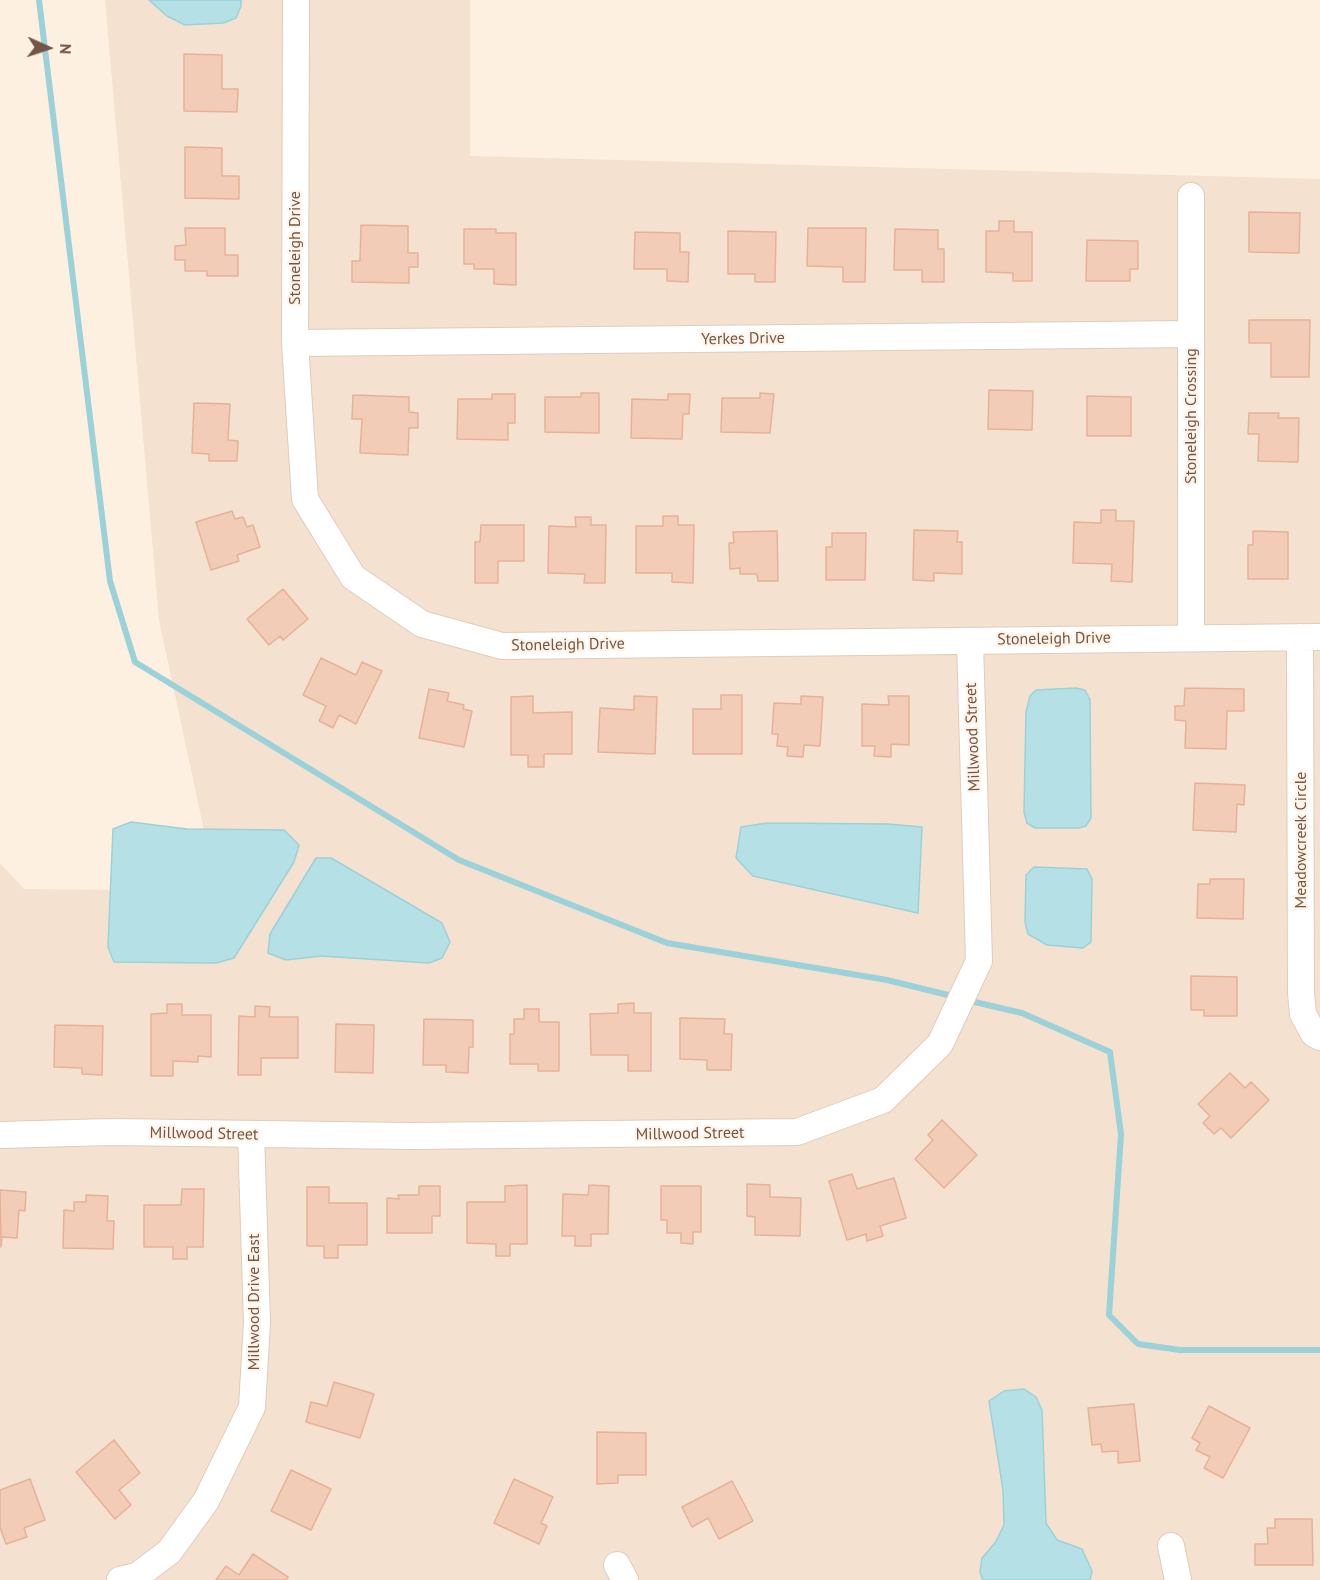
<!DOCTYPE html>
<html>
<head>
<meta charset="utf-8">
<style>
	body { margin:0 }
	#map { position:relative; width:1320px; height:1580px; overflow:hidden; background:#fdf0e0; font-family:"PT Sans",sans-serif }
	canvas { display:block }
	.north { position:absolute; left:18px; top:18px; width:60px; height:60px; -webkit-text-stroke:4px #fff4e7; paint-order:stroke; rotate:93deg; font-size:16px; font-weight:700; line-height:24px; text-align:center; color:#745547 }
	.north::after { content:''; display:block; margin:auto; width:21px; height:27px; background:#745547; clip-path:polygon(50% 0,100% 100%,50% 72%,0 100%) }
</style>
</head>
<body>
<div id="map">
<canvas width="1320" height="1580"></canvas>
<div class="north">N</div>
</div>
<script>
const g = document.querySelector('canvas').getContext('2d');
g.lineJoin = 'round';
function paint(path, color) { g.fillStyle = color; g.fill(path, 'evenodd'); }
const toPath = rows => new Path2D(rows.map(r => 'M' + r).join(''));
function stroke(path, color, width, dash) { g.strokeStyle = color; g.lineWidth = width; g.lineCap = dash ? 'butt' : 'round'; g.setLineDash(dash || []); g.stroke(path); }
function write(font, color, halo, rows, align = 'center') {
  g.font = font + ' "PT Sans",sans-serif'; g.lineWidth = 4.5; g.setLineDash([]); g.textBaseline = 'middle'; g.strokeStyle = halo; g.fillStyle = color; for (const [text, x, y, turn = 0] of rows) {
    g.save(); g.translate(x, y); g.rotate((+turn || 0) * Math.PI / 180); g.textAlign = isNaN(turn) ? turn : align; if (halo) g.strokeText(text, 0, 0); g.fillText(text, 0, 0); g.restore();
  }
}
const residential = toPath([
	[105,0,470,0,470,156,1320,179,1320,1580,0,1580,0,863,24,889,217,891,159,620]
]);
const water = toPath([
	[149,0,241,0,241,6,236,18,223,23,185,25,167,16,149,0],
	[1076,688,1085,690,1090,700,1091,818,1086,826,1078,828,1035,828,1027,823,1024,812,1026,712,1030,696,1036,690,1076,688],
	[131,822,187,829,284,830,299,845,294,862,234,958,216,963,114,962,108,947,113,829,131,822],
	[767,823,888,824,922,827,918,913,753,876,736,858,741,827,767,823],
	[316,858,331,858,442,923,450,942,442,958,429,963,321,956,286,960,268,953,270,934,316,858],
	[1034,867,1087,869,1092,879,1091,942,1083,948,1047,945,1028,934,1025,922,1026,875,1034,867],
	[1024,1389,1036,1397,1042,1410,1046,1523,1057,1540,1082,1549,1092,1571,1090,1580,983,1580,980,1572,982,1558,995,1543,1004,1525,1003,1490,989,1401,1004,1391,1024,1389]
]);
const stream = toPath([
	[39,0,110,581,135,662,459,860,667,943,887,980,956,997],
	[966,1000,1022,1013,1110,1052,1121,1134,1109,1315,1138,1344,1180,1350,1320,1350]
]);
const building = toPath([
	[184,54,222,55,222,89,238,89,237,112,184,111,184,54],
	[185,147,222,148,222,176,239,176,239,199,185,198,185,147],
	[1249,212,1300,213,1299,253,1249,252,1249,212],
	[999,221,1014,221,1014,232,1032,232,1032,281,1013,281,1013,273,986,272,986,231,999,231,999,221],
	[361,225,408,226,408,253,418,253,418,267,409,267,409,283,352,282,352,261,360,261,361,225],
	[185,228,225,228,225,255,238,255,238,276,207,276,207,271,185,271,185,260,175,260,175,246,186,245,185,228],
	[808,228,866,228,865,282,843,282,843,267,807,266,808,228],
	[464,229,496,229,496,233,516,233,516,285,494,284,494,269,474,269,474,264,464,264,464,229],
	[895,229,938,230,938,249,944,249,944,282,922,282,922,270,894,270,895,229],
	[728,231,776,232,775,282,755,282,755,274,728,274,728,231],
	[635,232,680,233,680,252,689,252,688,282,667,281,667,269,634,269,635,232],
	[1087,240,1138,241,1138,269,1130,269,1130,281,1086,281,1087,240],
	[1249,320,1310,320,1309,377,1271,377,1271,343,1249,343,1249,320],
	[989,390,1033,391,1032,430,988,429,989,390],
	[581,393,599,393,599,433,545,432,545,397,581,397,581,393],
	[760,393,774,394,770,433,721,432,722,398,760,398,760,393],
	[492,394,515,394,515,423,508,423,508,440,457,439,458,399,492,399,492,394],
	[668,394,690,394,689,414,683,414,682,439,631,438,632,399,668,400,668,394],
	[353,395,409,397,409,412,418,413,418,428,409,428,408,455,360,453,362,419,352,419,353,395],
	[1087,396,1131,397,1131,436,1087,436,1087,396],
	[194,403,230,404,228,440,238,441,237,461,209,461,209,454,192,453,194,403],
	[1249,413,1279,413,1278,418,1299,418,1298,462,1258,461,1259,434,1248,434,1249,413],
	[1101,510,1116,510,1116,521,1134,521,1132,582,1111,581,1112,564,1073,563,1074,522,1101,523,1101,510],
	[232,511,235,519,243,517,247,527,253,525,260,547,237,555,239,561,211,570,196,522,232,511],
	[663,516,678,516,678,525,694,525,693,583,672,582,672,573,636,573,636,526,663,526,663,516],
	[575,517,591,517,591,525,606,525,605,583,584,583,585,574,548,573,549,526,576,527,575,517],
	[481,525,524,525,524,561,498,561,498,583,475,583,475,542,480,542,481,525],
	[914,530,958,531,957,542,962,542,962,574,934,573,934,581,913,580,914,530],
	[777,531,778,581,758,581,757,574,740,574,740,568,730,569,729,543,734,543,733,532,777,531],
	[1253,531,1288,532,1288,579,1248,579,1248,545,1253,545,1253,531],
	[832,533,866,533,865,580,826,580,826,547,832,547,832,533],
	[283,589,308,619,283,640,280,636,269,645,247,619,283,589],
	[321,658,356,675,362,662,382,671,356,724,339,715,333,728,319,721,326,706,303,695,321,658],
	[1185,688,1244,689,1244,711,1227,711,1226,749,1185,748,1186,721,1175,720,1175,706,1184,706,1185,688],
	[429,689,449,693,447,701,464,705,463,709,472,711,464,747,419,738,429,689],
	[721,695,742,695,742,754,693,754,693,709,721,709,721,695],
	[533,696,533,713,572,712,572,754,544,754,544,767,528,767,528,755,511,755,511,697,533,696],
	[634,696,657,697,655,754,598,752,600,708,634,710,634,696],
	[801,696,823,697,820,746,804,745,803,757,787,756,788,747,777,746,778,734,772,734,774,703,801,704,801,696],
	[888,696,909,696,909,745,891,744,891,757,874,756,875,746,862,746,862,704,889,705,888,696],
	[1195,783,1245,785,1244,805,1237,804,1236,832,1193,830,1195,783],
	[1210,879,1244,879,1243,919,1197,918,1198,884,1210,884,1210,879],
	[1191,976,1237,977,1237,1016,1204,1016,1204,1010,1191,1010,1191,976],
	[634,1003,634,1013,651,1013,651,1071,628,1071,628,1055,591,1055,590,1014,618,1013,618,1004,634,1003],
	[167,1004,182,1004,182,1015,211,1015,211,1057,198,1056,198,1062,173,1061,173,1076,151,1076,151,1014,167,1013,167,1004],
	[255,1006,270,1007,269,1017,298,1017,298,1058,261,1058,261,1075,238,1075,239,1016,255,1017,255,1006],
	[524,1009,539,1009,539,1022,559,1022,559,1071,538,1071,538,1064,510,1064,510,1034,514,1034,514,1019,524,1019,524,1009],
	[680,1018,725,1019,724,1034,732,1034,731,1070,707,1070,707,1060,680,1059,680,1018],
	[424,1019,473,1020,473,1047,469,1047,468,1073,446,1072,446,1065,423,1065,424,1019],
	[336,1024,374,1025,373,1073,335,1072,336,1024],
	[55,1025,103,1026,102,1075,82,1074,82,1068,54,1067,55,1025],
	[1230,1073,1245,1088,1251,1082,1269,1100,1231,1138,1221,1128,1214,1134,1203,1123,1210,1116,1198,1104,1230,1073],
	[942,1120,977,1155,944,1188,915,1159,933,1140,928,1135,942,1120],
	[852,1174,857,1189,894,1178,906,1218,880,1226,883,1236,867,1241,866,1234,847,1240,829,1181,852,1174],
	[747,1184,770,1185,770,1197,801,1198,800,1236,755,1235,755,1217,747,1216,747,1184],
	[527,1185,527,1244,510,1244,510,1256,496,1256,496,1244,467,1243,467,1202,505,1202,505,1186,527,1185],
	[589,1185,609,1186,608,1234,591,1234,591,1246,575,1246,575,1236,562,1236,563,1194,588,1195,589,1185],
	[419,1186,440,1186,440,1216,432,1216,432,1233,387,1233,387,1198,399,1199,398,1195,419,1195,419,1186],
	[661,1186,701,1186,701,1232,693,1232,693,1244,681,1243,681,1233,667,1233,667,1220,661,1220,661,1186],
	[307,1187,329,1187,329,1203,367,1203,367,1245,338,1245,338,1258,324,1258,324,1246,307,1246,307,1187],
	[182,1189,204,1189,203,1247,187,1247,187,1259,173,1259,173,1247,144,1247,144,1205,181,1205,182,1189],
	[0,1190,26,1192,25,1211,19,1210,17,1238,2,1237,1,1247,0,1190],
	[86,1195,108,1196,107,1221,114,1221,113,1249,63,1248,64,1210,74,1211,74,1202,86,1202,86,1195],
	[334,1382,374,1394,360,1438,306,1422,311,1402,327,1406,334,1382],
	[1134,1404,1140,1461,1118,1463,1118,1451,1102,1452,1101,1444,1092,1445,1088,1408,1134,1404],
	[1209,1406,1250,1428,1223,1478,1204,1468,1210,1457,1196,1450,1200,1443,1192,1438,1209,1406],
	[597,1432,646,1433,646,1475,618,1475,618,1483,597,1484,597,1432],
	[114,1440,140,1473,119,1490,131,1505,115,1519,76,1472,114,1440],
	[291,1470,331,1489,311,1530,271,1511,291,1470],
	[30,1479,45,1520,24,1528,27,1537,6,1544,0,1527,0,1490,30,1479],
	[514,1479,553,1497,541,1523,547,1526,539,1544,494,1523,514,1479],
	[732,1481,753,1521,719,1539,708,1518,692,1527,682,1507,732,1481],
	[1275,1519,1312,1519,1313,1565,1255,1565,1255,1544,1268,1544,1267,1528,1275,1528,1275,1519],
	[253,1554,288,1577,286,1580,216,1580,226,1566,239,1575,253,1554]
]);
const minor = toPath([
	[296,0,295,343,305,499,353,577,422,624,502,646,1320,637],
	[295,343,1191,334],
	[1191,637,1191,196],
	[1300,637,1301,993,1303,1014,1314,1034,1320,1037],
	[0,1135,111,1132,411,1136,797,1132,883,1100,940,1044,979,961,970,641],
	[1171,1546,1178,1580],
	[617,1565,625,1580],
	[120,1580,137,1576,169,1552,206,1501,252,1407,257,1322,251,1134]
]);
const streetNames = [
	["Stoneleigh Drive",295,248,-90],
	["Yerkes Drive",743,339,-1],
	["Stoneleigh Crossing",1191,416,-90],
	["Stoneleigh Drive",1054,639,-1],
	["Stoneleigh Drive",568,645,-1],
	["Millwood Street",973,737,-92],
	["Meadowcreek Circle",1301,840,-90],
	["Millwood Street",204,1134,1],
	["Millwood Street",690,1134,-1],
	["Millwood Drive East",254,1302,-90]
];
paint(residential, '#f4e1cf');
paint(water, '#b5e1e6');
stroke(water, '#9bd1d8', 1.5);
stroke(stream, '#9bd1d8', 6);
paint(building, '#f2ccb7');
stroke(building, '#e5b297', 1.5);
stroke(minor, '#e1ccbc', 28);
stroke(minor, '#fff', 26);
write('16px', '#745547', '#fff4e7', streetNames);
</script>
</body>
</html>
